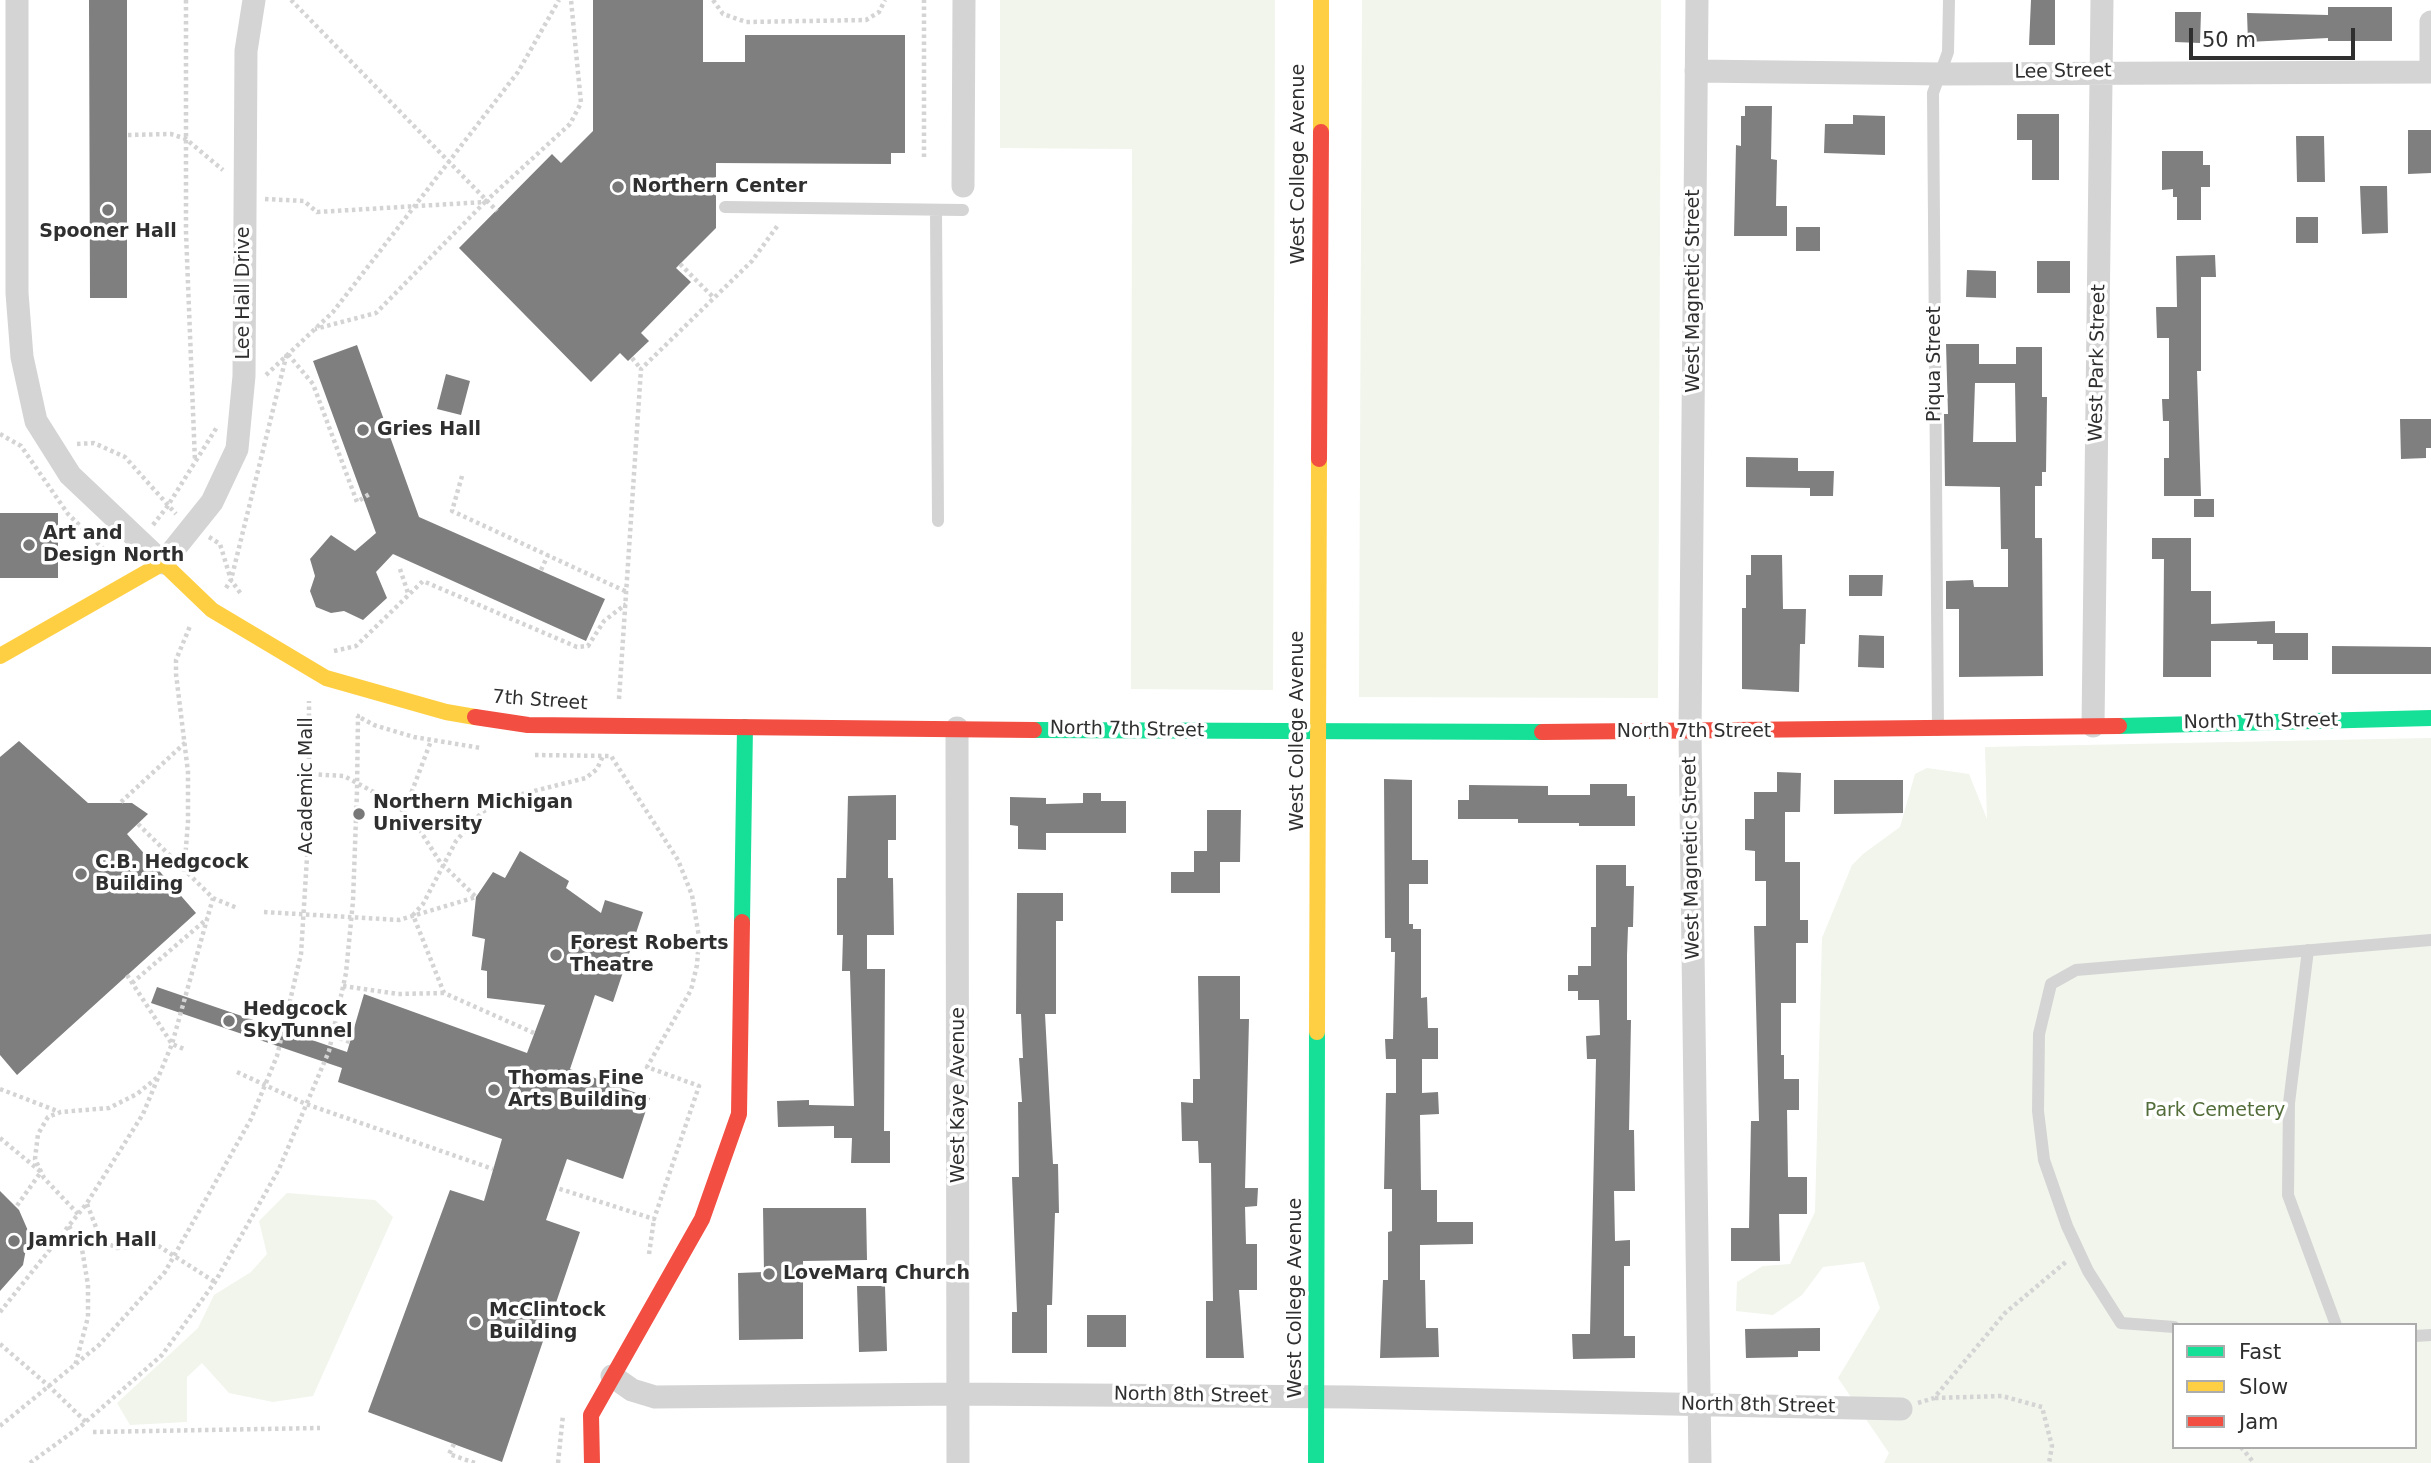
<!DOCTYPE html>
<html>
<head>
<meta charset="utf-8">
<style>
	body { margin:0 }
	#map { position:relative; width:2431px; height:1463px; overflow:hidden; background:#fff; font-family:"DejaVu Sans",sans-serif }
	canvas { display:block }
	.legend { position:absolute; left:2172px; top:1323px; width:245px; height:126px; box-sizing:border-box; background:#fff; border:2px solid #acacac; margin:0; padding:9px 12px; list-style:none; font-size:21px; color:#2f2f2f }
	.legend li { display:flex; align-items:center; gap:14px; height:35px }
	.legend b { width:35px; border:2px solid #acacac }
	.scale { position:absolute; left:2189px; top:28px; width:166px; height:32px; box-sizing:border-box; border:4px solid #2f2f2f; border-top:0; padding-left:9px; font-size:21px; line-height:24px; white-space:nowrap; color:#2f2f2f; -webkit-text-stroke:5px #fff; paint-order:stroke }
</style>
</head>
<body>
<div id="map">
<canvas width="2431" height="1463"></canvas>
<ul class="legend">
<li><b style="height:9px;background:#16e098"></b>Fast</li>
<li><b style="height:9px;background:#ffcf43"></b>Slow</li>
<li><b style="height:9px;background:#f24e42"></b>Jam</li>
</ul>
<div class="scale">50 m</div>
</div>
<script>
const g = document.querySelector('canvas').getContext('2d');
g.lineJoin = 'round';
function paint(path, color) { g.fillStyle = color; g.fill(path, 'evenodd'); }
const toPath = rows => new Path2D(rows.map(r => 'M' + r).join(''));
function stroke(path, color, width, dash) { g.strokeStyle = color; g.lineWidth = width; g.lineCap = dash ? 'butt' : 'round'; g.setLineDash(dash || []); g.stroke(path); }
function write(font, color, halo, rows, align = 'center') {
  g.font = font + ' "DejaVu Sans",sans-serif'; g.lineWidth = 7; g.setLineDash([]); g.textBaseline = 'middle'; g.strokeStyle = halo; g.fillStyle = color; for (const [text, x, y, turn = 0] of rows) {
    g.save(); g.translate(x, y); g.rotate((+turn || 0) * Math.PI / 180); g.textAlign = isNaN(turn) ? turn : align; if (halo) g.strokeText(text, 0, 0); g.fillText(text, 0, 0); g.restore();
  }
}
const green = toPath([
	[1000,0,1275,0,1273,690,1131,689,1132,149,1000,148],
	[1362,0,1661,0,1658,698,1359,697],
	[2431,738,2431,1463,1884,1463,1889,1453,1838,1378,1880,1308,1864,1262,1823,1267,1802,1295,1773,1315,1736,1311,1737,1282,1763,1266,1790,1264,1815,1212,1822,938,1852,865,1863,854,1900,827,1915,774,1927,768,1969,774,1987,819,1985,747],
	[2174,1325,2415,1325,2415,1447,2174,1447],
	[287,1193,375,1200,393,1217,313,1396,273,1402,229,1393,202,1363,187,1377,187,1422,130,1425,117,1403,198,1328,214,1295,251,1272,267,1254,259,1221]
]);
const building = toPath([
	[89,0,127,0,127,298,90,298],
	[593,0,703,0,703,62,745,62,745,35,905,35,905,153,891,153,891,164,716,163,716,228,676,268,691,282,641,333,649,341,628,361,620,353,591,382,459,248,552,154,561,163,593,131],
	[2031,0,2055,0,2055,45,2029,45],
	[2328,7,2392,7,2392,41,2328,41,2328,38,2248,42,2247,13,2328,15],
	[2175,12,2201,12,2200,43,2175,42],
	[1745,106,1772,106,1771,159,1777,160,1776,206,1787,206,1787,236,1734,236,1736,145,1741,146,1741,116,1745,116],
	[2017,114,2059,114,2059,180,2032,180,2032,140,2017,140],
	[1853,115,1885,116,1885,155,1824,153,1825,124,1853,124],
	[2408,130,2431,130,2431,173,2408,174],
	[2296,136,2324,136,2325,182,2297,182],
	[2162,151,2203,151,2203,165,2210,165,2210,187,2201,187,2201,220,2177,220,2177,197,2173,197,2173,189,2162,190],
	[2360,186,2387,186,2388,233,2362,234],
	[2296,217,2318,217,2318,243,2296,243],
	[1796,227,1820,227,1820,251,1796,251],
	[2215,255,2216,277,2201,277,2201,371,2197,371,2201,496,2164,496,2164,458,2169,458,2169,421,2163,421,2162,399,2169,399,2169,338,2157,338,2156,307,2177,307,2176,256],
	[2037,261,2070,261,2070,293,2037,293],
	[1967,270,1996,271,1996,298,1966,297],
	[1946,344,1979,344,1979,364,2016,364,2016,347,2042,347,2042,397,2047,397,2046,472,2042,472,2042,486,2035,486,2035,538,2042,538,2043,676,1959,677,1959,609,1946,609,1946,581,1973,580,1974,587,2008,587,2008,549,2001,549,2000,487,1945,486,1944,414,1948,414],
	[1975,383,2015,383,2016,442,1973,442],
	[357,345,419,517,605,599,586,641,393,554,376,572,387,598,363,620,344,611,331,613,316,607,310,591,315,576,310,559,331,535,355,551,376,533,313,361],
	[446,374,470,381,461,415,437,409],
	[2400,419,2431,419,2431,448,2426,448,2426,458,2401,459],
	[1746,457,1798,458,1798,471,1834,471,1833,496,1810,496,1810,488,1746,487],
	[2194,499,2214,499,2214,517,2194,517],
	[0,513,58,513,58,578,0,578],
	[2152,538,2191,538,2191,591,2211,591,2211,624,2275,621,2275,633,2308,633,2308,660,2273,660,2273,644,2257,644,2257,641,2211,641,2211,677,2163,677,2164,559,2152,559],
	[1751,555,1782,555,1783,609,1806,609,1805,644,1800,644,1799,692,1742,689,1742,608,1746,608,1746,575,1751,575],
	[1849,575,1883,575,1882,596,1849,596],
	[1859,635,1884,636,1884,668,1858,667],
	[2332,646,2431,647,2431,674,2332,674],
	[19,741,88,803,132,803,148,814,127,834,196,913,17,1075,0,1055,0,757],
	[1777,772,1801,773,1800,812,1785,812,1785,862,1800,862,1800,920,1808,920,1808,943,1796,943,1796,1003,1781,1003,1781,1055,1784,1055,1784,1079,1799,1079,1799,1110,1787,1110,1788,1177,1807,1177,1807,1214,1779,1214,1780,1261,1731,1261,1731,1228,1749,1228,1751,1121,1759,1121,1754,926,1766,926,1766,881,1755,881,1755,851,1745,850,1745,819,1754,819,1754,792,1777,792],
	[1384,779,1412,780,1412,860,1428,860,1428,884,1409,884,1409,924,1413,924,1413,929,1421,929,1421,998,1427,997,1428,1028,1438,1028,1438,1059,1422,1059,1422,1093,1438,1092,1439,1114,1420,1115,1421,1190,1437,1190,1437,1222,1473,1222,1473,1244,1420,1245,1420,1280,1425,1280,1426,1328,1438,1328,1439,1357,1380,1358,1383,1280,1388,1280,1388,1232,1392,1231,1392,1189,1384,1189,1386,1093,1396,1093,1396,1059,1386,1059,1385,1039,1393,1039,1395,952,1391,952,1391,938,1385,938],
	[1834,780,1903,780,1903,813,1834,814],
	[1590,784,1627,784,1627,796,1635,796,1635,826,1579,826,1579,823,1518,823,1518,819,1458,819,1458,800,1469,800,1469,785,1548,786,1548,795,1590,795],
	[1083,793,1101,793,1101,801,1126,801,1126,833,1046,833,1046,850,1018,849,1018,826,1010,825,1010,797,1046,798,1046,804,1083,803],
	[896,795,896,840,888,840,888,878,893,878,894,935,867,935,867,969,885,969,884,1131,890,1131,890,1163,851,1163,852,1138,834,1138,834,1126,778,1127,777,1101,809,1100,809,1105,854,1106,850,971,842,971,843,935,837,935,837,878,846,878,848,796],
	[1207,810,1241,810,1240,862,1220,862,1220,893,1171,893,1171,872,1194,872,1194,851,1207,851],
	[520,851,569,881,566,888,601,913,605,900,643,912,613,1002,595,995,570,1069,650,1098,623,1179,567,1159,546,1220,580,1232,502,1462,368,1412,450,1190,484,1201,502,1139,338,1082,342,1068,151,1003,157,987,347,1052,364,994,527,1053,545,1005,487,998,487,971,481,970,485,939,472,936,476,897,493,872,505,878],
	[1596,865,1626,865,1626,886,1634,886,1633,927,1628,927,1627,955,1627,1020,1631,1020,1629,1130,1634,1130,1635,1191,1614,1191,1615,1241,1630,1240,1630,1266,1624,1266,1624,1336,1635,1336,1635,1358,1573,1359,1572,1334,1590,1334,1596,1059,1587,1059,1586,1036,1600,1035,1599,1000,1578,1000,1578,991,1568,991,1568,975,1578,975,1578,966,1591,966,1591,927,1596,927],
	[1017,893,1063,893,1063,921,1056,921,1056,1014,1045,1014,1053,1164,1058,1164,1059,1213,1055,1213,1052,1305,1047,1305,1047,1353,1012,1353,1012,1312,1017,1312,1012,1177,1019,1177,1018,1102,1022,1102,1019,1058,1023,1058,1021,1014,1016,1014],
	[1198,976,1240,976,1240,1019,1249,1019,1245,1188,1258,1188,1257,1206,1245,1207,1246,1244,1257,1244,1257,1290,1239,1290,1244,1358,1206,1358,1206,1301,1213,1301,1211,1163,1199,1163,1198,1141,1182,1141,1181,1102,1193,1103,1193,1079,1200,1079],
	[0,1191,19,1210,29,1233,23,1265,0,1291],
	[763,1208,866,1208,867,1260,803,1261,803,1339,739,1340,738,1273,764,1272],
	[857,1286,885,1286,887,1351,859,1352],
	[1087,1315,1126,1315,1126,1347,1087,1347],
	[1820,1328,1820,1351,1798,1351,1798,1357,1746,1358,1745,1329]
]);
const path = toPath([
	[186,0,186,232,195,462],
	[291,0,497,211],
	[713,0,723,14,746,22,866,20,879,12,885,0],
	[128,135,171,134,186,139,223,170],
	[924,157,924,0],
	[265,199,304,201,317,212,485,202,376,313,315,329],
	[485,202,570,124,581,103,571,0],
	[680,264,714,298],
	[632,358,641,369],
	[266,375,333,312,518,72,559,0],
	[0,434,21,446,68,514,116,561],
	[77,444,94,443,125,457,176,514],
	[462,476,452,511,627,592],
	[153,525,167,507,217,427],
	[209,537,220,544,231,580,241,594],
	[400,569,408,593],
	[541,570,548,555],
	[226,588,231,580,287,353,313,384,357,502,371,493],
	[334,651,356,646,423,581,577,647,588,646,604,621,626,604],
	[619,699,641,369,752,261,778,225],
	[361,718,374,725,414,737,481,748],
	[535,755,611,756,678,860,692,895,699,937,697,965,691,990,647,1067,699,1086,654,1219,557,1188],
	[121,802,186,742],
	[404,812,431,741],
	[138,824,213,898,237,908],
	[184,872,188,822,188,772,176,674,176,660,190,626],
	[264,912,399,920,476,897,440,862,414,821,394,803,344,776,309,774],
	[127,975,172,1044,184,1049],
	[132,983,208,918],
	[343,986,398,994,444,993],
	[534,1033,444,993,413,915,423,904,456,841,482,812,514,796,586,778,597,769,603,756],
	[333,1036,350,1042],
	[237,1072,306,1104,493,1169],
	[0,1089,60,1112],
	[0,1138,41,1172,16,1207],
	[87,1204,101,1240,117,1248,157,1245,215,1282],
	[78,1214,44,1178,35,1159,38,1134,48,1117,61,1112,109,1108,137,1094,159,1076],
	[69,1226,82,1249,88,1285,88,1317,75,1366],
	[649,1254,654,1219],
	[0,1312,87,1203,143,1114,172,1044,213,898],
	[0,1344,50,1387,86,1422],
	[1935,1398,2002,1396,2042,1407,2052,1446,2049,1463],
	[1918,1403,1934,1398,2005,1313,2067,1261],
	[0,1426,99,1345,165,1272,251,1119,277,1056,301,954,309,825,309,701],
	[93,1432,320,1428],
	[454,1444,449,1454,475,1463],
	[2241,1447,2254,1463],
	[30,1463,81,1426,162,1355,215,1282,279,1169,329,1051,346,973,353,901,357,791,358,716,354,715],
	[558,1463,563,1415]
]);
const lane = toPath([
	[725,207,963,210],
	[936,210,938,521],
	[1938,730,1933,93,1948,52,1949,0],
	[2308,950,2289,1103,2288,1195,2336,1325],
	[2174,1327,2121,1323,2088,1271,2067,1226,2044,1160,2038,1111,2039,1034,2051,984,2076,970,2431,940],
	[2415,1336,2431,1335]
]);
const street = toPath([
	[17,0,17,293,22,357,36,421,70,475,163,563,212,502,237,449,244,376,246,51,254,0],
	[1697,0,1690,732,1700,1463],
	[1696,71,1942,74,2431,72,2431,22],
	[963,186,964,0],
	[2093,726,2102,0],
	[957,728,958,1463],
	[612,1376,632,1390,655,1397,959,1394,1349,1397,1901,1409]
]);
const fast = toPath([
	[2119,726,2431,718],
	[1034,730,1542,732],
	[742,922,745,727],
	[1316,1463,1317,1032]
]);
const slow = toPath([
	[1321,132,1321,0],
	[0,656,163,563,212,610,326,678,446,712,475,717],
	[1317,1032,1319,459]
]);
const jam = toPath([
	[1319,459,1321,132],
	[475,717,528,725,1034,730],
	[1542,732,2119,726],
	[592,1463,591,1415,702,1219,739,1114,742,922]
]);
const markers = [
	[618,187,7,"#787878"],
	[108,210,7,"#787878"],
	[363,430,7,"#787878"],
	[29,545,7,"#787878"],
	[359,814,7,"#787878"],
	[81,874,7,"#787878"],
	[556,955,7,"#787878"],
	[229,1021,7,"#787878"],
	[494,1090,7,"#787878"],
	[14,1241,7,"#787878"],
	[769,1274,7,"#787878"],
	[475,1322,7,"#787878"]
];
const streetNames = [
	["Lee Street",2063,72,-1],
	["West College Avenue",1299,164,-90],
	["West Magnetic Street",1694,291,-90],
	["Lee Hall Drive",244,293,-90],
	["West Park Street",2098,363,-89],
	["Piqua Street",1935,364,-90],
	["7th Street",540,701,4],
	["North 7th Street",2261,722,-1],
	["North 7th Street",1127,730,1],
	["West College Avenue",1298,731,-90],
	["North 7th Street",1694,732],
	["Academic Mall",307,786,-90],
	["West Magnetic Street",1692,858,-91],
	["West Kaye Avenue",959,1095,-90],
	["West College Avenue",1296,1298,-90],
	["North 8th Street",1191,1396,1],
	["North 8th Street",1758,1406,1]
];
const poiNames = [
	["Northern Center",632,187],
	["Spooner Hall",108,232,"center"],
	["Gries Hall",377,430],
	["Art and",43,534],
	["Design North",43,556],
	["Northern Michigan",373,803],
	["University",373,825],
	["C.B. Hedgcock",95,863],
	["Building",95,885],
	["Forest Roberts",570,944],
	["Theatre",570,966],
	["Hedgcock",243,1010],
	["SkyTunnel",243,1032],
	["Thomas Fine",508,1079],
	["Arts Building",508,1101],
	["Jamrich Hall",28,1241],
	["LoveMarq Church",783,1274],
	["McClintock",489,1311],
	["Building",489,1333]
];
const parkNames = [
	["Park Cemetery",2215,1111]
];
paint(green, '#f1f5ec');
paint(building, '#7f7f7f');
stroke(path, '#d4d4d4', 4.5, [3.5, 3.5]);
stroke(lane, '#d4d4d4', 12);
stroke(street, '#d4d4d4', 23);
stroke(fast, '#16e098', 16);
stroke(slow, '#ffcf43', 16);
stroke(jam, '#f24e42', 16);
for (const [x, y, r, color] of markers) { const dot = new Path2D(); dot.arc(x, y, r, 0, 2 * Math.PI); g.fillStyle = color; g.fill(dot); stroke(dot, '#fff', 2.5); }
write('19px', '#2f2f2f', '#fff', streetNames);
write('bold 19px', '#2f2f2f', '#fff', poiNames, 'left');
write('19px', '#536d3a', '#fff', parkNames);
</script>
</body>
</html>
